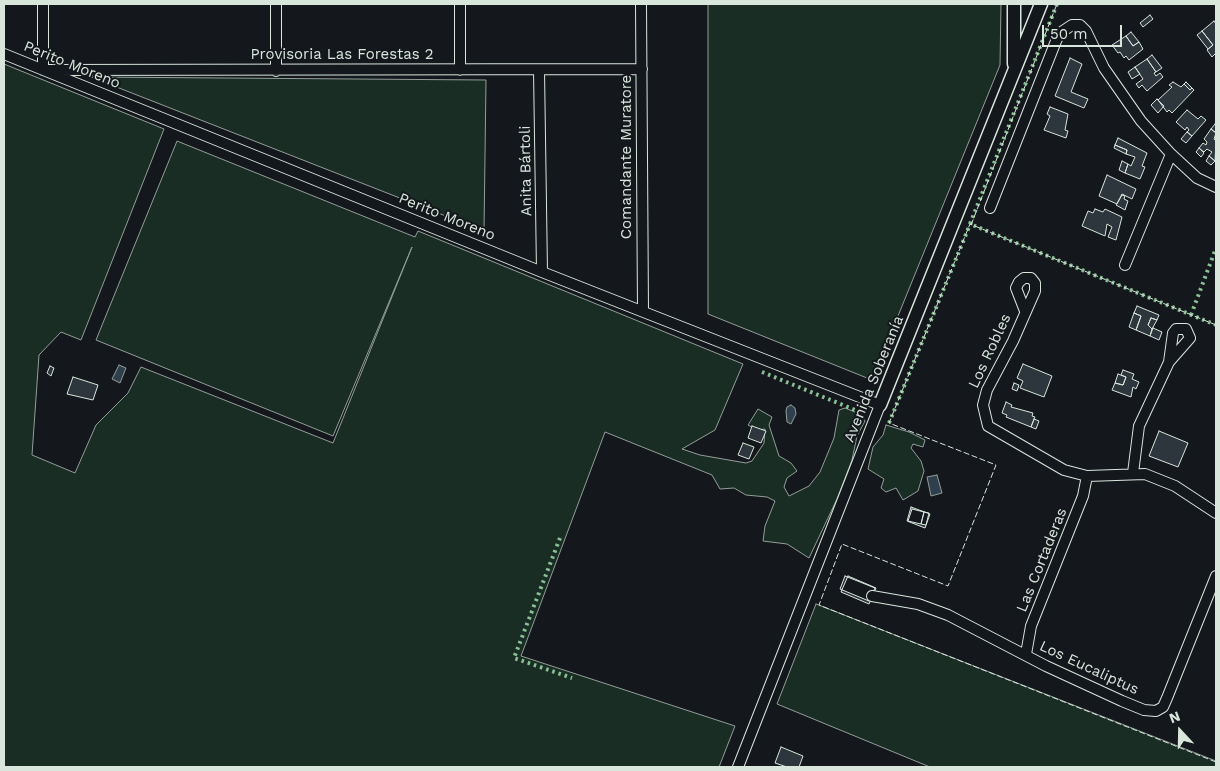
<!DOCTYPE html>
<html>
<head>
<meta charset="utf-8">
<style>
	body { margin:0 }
	#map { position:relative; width:1220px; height:771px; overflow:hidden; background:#14181c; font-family:"Work Sans",sans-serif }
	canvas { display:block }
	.frame { position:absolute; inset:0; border:5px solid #d8e6dc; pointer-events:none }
	.north { position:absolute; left:1155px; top:706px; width:50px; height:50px; -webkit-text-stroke:4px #14181c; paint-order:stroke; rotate:339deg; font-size:14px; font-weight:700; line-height:20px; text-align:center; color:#d8e6dc }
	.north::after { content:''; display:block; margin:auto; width:18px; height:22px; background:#d8e6dc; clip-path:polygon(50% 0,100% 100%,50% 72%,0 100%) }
	.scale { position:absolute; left:1042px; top:25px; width:80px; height:22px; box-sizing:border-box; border:2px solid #d8e6dc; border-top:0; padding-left:6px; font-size:15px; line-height:18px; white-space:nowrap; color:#d8e6dc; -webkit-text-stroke:4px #14181c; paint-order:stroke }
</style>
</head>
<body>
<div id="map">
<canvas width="1220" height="771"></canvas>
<div class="frame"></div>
<div class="north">N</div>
<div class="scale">50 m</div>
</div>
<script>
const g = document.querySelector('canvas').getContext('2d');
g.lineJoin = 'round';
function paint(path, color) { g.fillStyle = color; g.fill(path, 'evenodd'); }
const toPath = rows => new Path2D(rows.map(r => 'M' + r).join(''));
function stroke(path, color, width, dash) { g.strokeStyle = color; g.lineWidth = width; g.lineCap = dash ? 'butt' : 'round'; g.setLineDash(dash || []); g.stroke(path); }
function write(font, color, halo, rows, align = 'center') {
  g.font = font + ' "Work Sans",sans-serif'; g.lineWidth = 4; g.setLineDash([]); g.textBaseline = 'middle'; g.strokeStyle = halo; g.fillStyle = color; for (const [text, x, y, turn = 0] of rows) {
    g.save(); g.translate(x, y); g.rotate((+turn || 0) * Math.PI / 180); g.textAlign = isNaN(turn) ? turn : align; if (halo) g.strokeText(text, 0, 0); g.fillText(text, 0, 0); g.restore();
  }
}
const green = toPath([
	[708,4,1001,4,1000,65,872,380,708,314,708,4],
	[4,64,164,129,81,340,61,332,39,355,32,455,75,473,96,425,128,393,141,367,333,443,412,247,333,436,96,340,177,141,415,237,418,231,743,364,715,430,682,449,700,455,746,463,752,461,764,443,765,429,757,430,748,425,758,409,772,417,769,425,779,456,791,463,797,471,787,478,784,487,789,496,809,486,820,472,834,438,839,410,845,408,860,414,865,421,857,436,852,460,837,499,809,558,787,544,763,541,765,526,775,501,767,497,746,495,734,488,720,489,712,475,605,432,521,656,735,726,719,767,4,767,4,64],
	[91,77,486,80,484,231,91,77],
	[886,425,909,432,925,440,923,447,913,444,911,448,921,461,924,471,918,491,903,500,896,488,886,492,881,488,884,479,868,469,873,447,883,435,886,425],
	[816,604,1216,761,1216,767,930,767,777,704,816,604]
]);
const water = toPath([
	[119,365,126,368,120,383,112,379,119,365],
	[791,405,795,408,796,414,791,424,787,422,786,411,787,407,791,405],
	[937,475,942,493,931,496,927,477,937,475]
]);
const building = toPath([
	[1150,15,1153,19,1143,27,1140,23,1150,15],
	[1214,21,1216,24,1216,53,1212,57,1207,50,1213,45,1202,31,1214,21],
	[1202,31,1213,45,1208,49,1197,35,1202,31],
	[1131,32,1139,42,1133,46,1126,36,1131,32],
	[1126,36,1133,46,1139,42,1143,49,1129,60,1126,56,1124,58,1120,52,1118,53,1112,45,1126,36],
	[1152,55,1162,68,1156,72,1147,59,1152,55],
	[1070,58,1082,64,1071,92,1088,99,1084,108,1055,96,1070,58],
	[1147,59,1156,72,1154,73,1156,76,1160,73,1163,77,1147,91,1142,85,1139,88,1136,84,1143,79,1135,67,1147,59],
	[1135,67,1140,74,1132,79,1128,72,1135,67],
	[1173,82,1181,87,1184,84,1190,90,1192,88,1194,90,1172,113,1169,110,1167,112,1158,100,1172,87,1169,85,1173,82],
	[1186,82,1192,88,1190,90,1184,84,1186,82],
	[1157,99,1164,106,1158,113,1151,105,1157,99],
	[1050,107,1068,114,1065,130,1068,131,1066,138,1044,130,1050,116,1047,114,1050,107],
	[1187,110,1198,119,1201,116,1206,120,1192,136,1187,132,1189,130,1187,127,1185,130,1176,122,1187,110],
	[1215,124,1216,125,1216,133,1211,129,1215,124],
	[1211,129,1216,133,1214,139,1216,141,1215,161,1209,156,1212,152,1207,149,1204,152,1199,148,1203,143,1206,145,1207,142,1204,139,1211,129],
	[1187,132,1192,136,1186,143,1181,139,1187,132],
	[1118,138,1147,153,1142,166,1145,167,1140,179,1125,173,1128,164,1131,166,1135,157,1126,154,1127,150,1115,145,1118,138],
	[1115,145,1127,150,1126,154,1114,148,1115,145],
	[1199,148,1204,153,1201,157,1196,152,1199,148],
	[1209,156,1215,161,1211,165,1206,161,1209,156],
	[1122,161,1128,164,1125,173,1119,170,1122,161],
	[1107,175,1136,189,1132,199,1122,194,1117,204,1099,196,1107,175],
	[1122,195,1125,196,1124,199,1128,201,1125,210,1116,205,1122,195],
	[1095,209,1103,212,1105,209,1122,217,1116,240,1108,237,1112,227,1107,224,1105,236,1082,226,1088,211,1093,213,1095,209],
	[1137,306,1159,315,1157,320,1151,318,1148,325,1152,329,1150,336,1136,330,1141,316,1134,313,1137,306],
	[1134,313,1141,316,1136,330,1129,327,1134,313],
	[1151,318,1157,320,1152,329,1148,325,1151,318],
	[1153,328,1162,332,1159,340,1150,336,1153,328],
	[1023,364,1052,376,1044,397,1020,388,1023,381,1017,378,1023,364],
	[50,366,54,368,51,376,47,373,50,366],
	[1123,370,1134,374,1132,379,1139,382,1136,389,1133,387,1131,397,1112,390,1115,383,1123,385,1126,377,1121,375,1123,370],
	[1118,374,1126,377,1123,385,1115,383,1118,374],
	[73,377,98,385,93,400,67,394,73,377],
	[1014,383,1019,385,1017,391,1012,389,1014,383],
	[1006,402,1012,405,1011,407,1033,413,1032,416,1035,417,1031,427,1006,417,1007,415,1002,413,1006,402],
	[1034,419,1039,421,1036,429,1031,427,1034,419],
	[752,426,766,431,761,443,748,438,752,426],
	[1159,431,1188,443,1178,467,1149,456,1159,431],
	[743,443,754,447,749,459,738,455,743,443],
	[911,507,930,514,925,528,907,521,911,507],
	[912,509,924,512,921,524,908,521,912,509],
	[924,512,929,513,926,525,921,524,924,512],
	[845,576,875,588,869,601,840,589,845,576],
	[848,576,876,588,869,604,841,592,848,576],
	[781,747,803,756,799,767,787,767,775,763,781,747]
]);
const minor = toPath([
	[43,4,43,70,642,69],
	[276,4,276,71],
	[641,4,643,311],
	[4,54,542,272,880,405,738,767],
	[460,70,460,4],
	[539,70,542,272],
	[990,208,1056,41,1060,33,1072,25,1080,25,1086,31,1104,68,1141,121,1171,154,1197,178,1216,187],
	[1125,265,1171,154],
	[1025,311,1016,288,1019,282,1024,278,1031,278,1035,283,1035,291,1013,341,987,390,983,405,988,426,1064,470,1087,476,1145,474,1175,486,1216,513],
	[1133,473,1139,426,1169,362,1190,338,1186,329,1176,329,1173,333,1169,362],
	[872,596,918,604,948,615,1046,666,1122,701,1144,710,1156,711,1163,707,1167,698,1216,576],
	[1026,654,1031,626,1083,496,1087,476]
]);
const tertiary = toPath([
	[1014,4,1014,64],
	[880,405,1041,4]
]);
const hedge = toPath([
	[1057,4,970,224,1216,325],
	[1191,315,1216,248],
	[762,372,860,412],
	[889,423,971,222],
	[560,538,514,658,572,678]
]);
const fence = toPath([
	[971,225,1057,4],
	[1216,325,970,224,889,423,996,465,948,586,842,544,819,605,1216,762]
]);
const streetNames = [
	["Provisoria Las Forestas 2",342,55],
	["Perito Moreno",72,65,22],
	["Comandante Muratore",627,157,-90],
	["Anita Bártoli",526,171,-91],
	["Perito Moreno",447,217,22],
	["Los Robles",990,351,-65],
	["Avenida Soberanía",874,379,-68],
	["Las Cortaderas",1042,560,-68],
	["Los Eucaliptus",1089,668,25]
];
paint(green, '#1a2d24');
stroke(green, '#939e99', 1);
paint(water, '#2f3f4d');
stroke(water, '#939e99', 1);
paint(building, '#2c363c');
stroke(building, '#d8e6dc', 1);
stroke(minor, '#d8e6dc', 12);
stroke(tertiary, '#d8e6dc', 15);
stroke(minor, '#14181c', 10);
stroke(tertiary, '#14181c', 12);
stroke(hedge, '#8ac095', 4, [2.5, 4]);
stroke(fence, '#d8e6dc', 1, [6, 2.5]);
write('15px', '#d8e6dc', '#14181c', streetNames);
</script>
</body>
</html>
